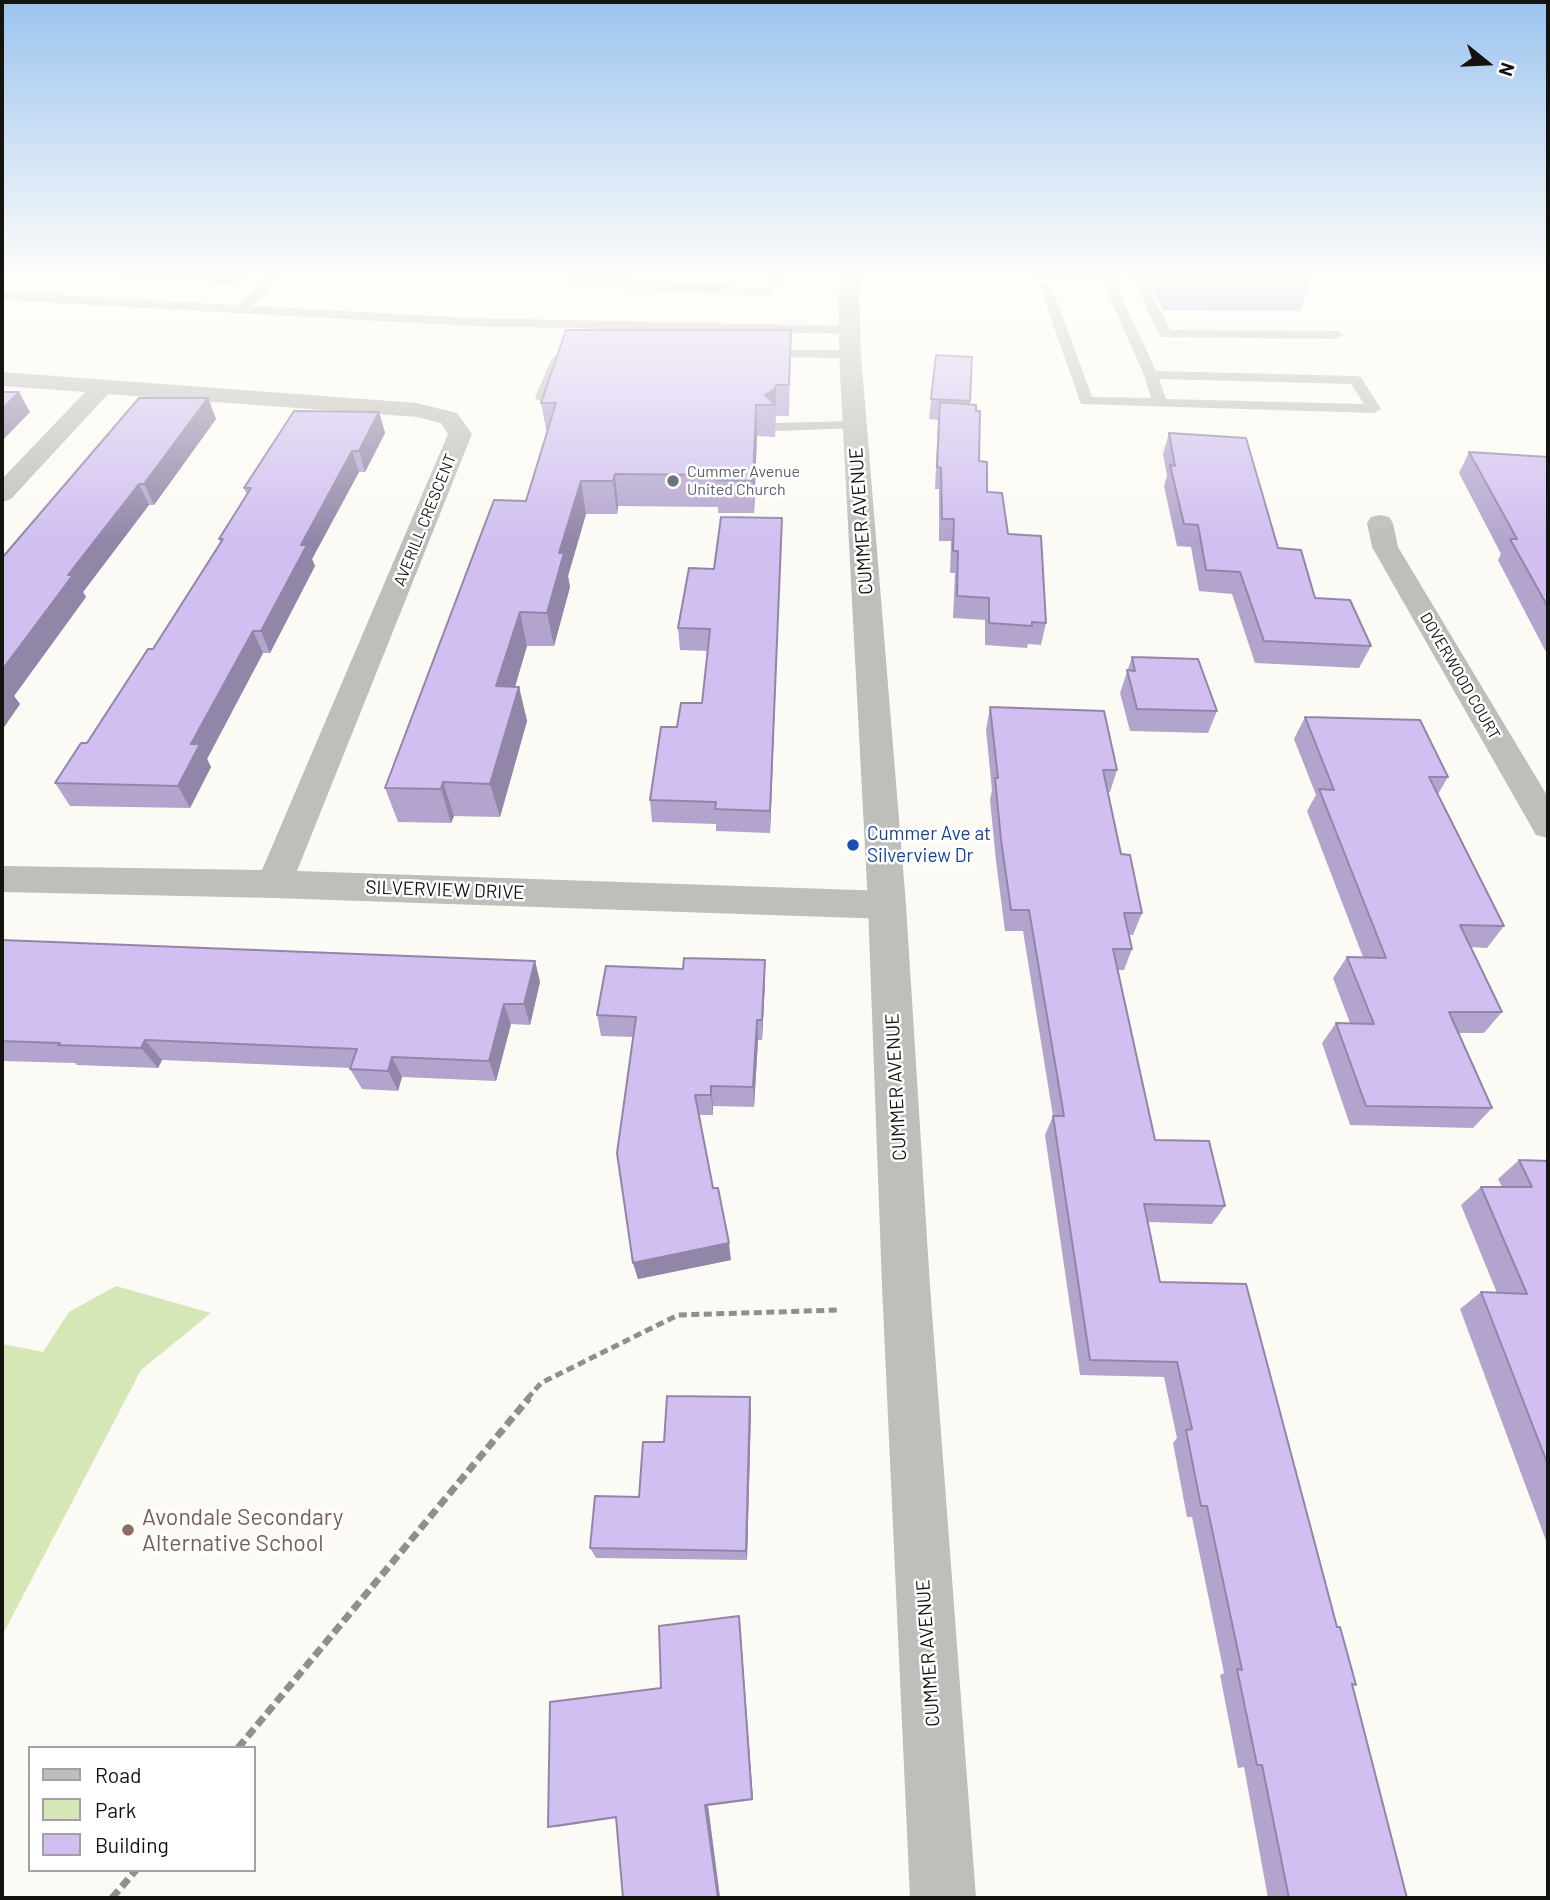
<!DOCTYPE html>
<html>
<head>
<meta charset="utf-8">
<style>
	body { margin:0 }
	#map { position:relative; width:1550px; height:1900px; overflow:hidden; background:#fcfaf4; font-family:Barlow,sans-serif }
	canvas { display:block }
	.frame { position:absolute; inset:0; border:4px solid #131310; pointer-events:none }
	.legend { position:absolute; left:28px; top:1746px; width:228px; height:126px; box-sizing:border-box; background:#fff; border:2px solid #a1a19f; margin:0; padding:9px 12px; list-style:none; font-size:21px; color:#131310 }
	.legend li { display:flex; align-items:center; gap:14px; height:35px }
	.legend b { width:35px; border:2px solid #a1a19f }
	.north { position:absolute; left:1452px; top:28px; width:70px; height:70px; -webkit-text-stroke:5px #fff; paint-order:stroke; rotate:108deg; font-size:19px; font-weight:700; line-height:28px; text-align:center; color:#131310 }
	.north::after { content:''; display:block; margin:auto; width:24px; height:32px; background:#131310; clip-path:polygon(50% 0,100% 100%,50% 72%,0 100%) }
</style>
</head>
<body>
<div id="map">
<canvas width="1550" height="1900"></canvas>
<div class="frame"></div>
<ul class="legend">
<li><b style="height:9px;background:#bebebb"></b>Road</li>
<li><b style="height:19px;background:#d6e7b7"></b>Park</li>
<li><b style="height:19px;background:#d0bff0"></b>Building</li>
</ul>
<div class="north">N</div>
</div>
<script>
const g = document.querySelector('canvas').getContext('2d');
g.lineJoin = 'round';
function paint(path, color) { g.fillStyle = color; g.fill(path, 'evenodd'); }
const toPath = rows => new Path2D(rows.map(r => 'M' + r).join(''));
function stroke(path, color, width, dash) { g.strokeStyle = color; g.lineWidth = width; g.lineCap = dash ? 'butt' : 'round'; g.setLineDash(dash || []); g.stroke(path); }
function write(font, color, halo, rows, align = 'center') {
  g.font = font + ' Barlow,sans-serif'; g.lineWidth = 5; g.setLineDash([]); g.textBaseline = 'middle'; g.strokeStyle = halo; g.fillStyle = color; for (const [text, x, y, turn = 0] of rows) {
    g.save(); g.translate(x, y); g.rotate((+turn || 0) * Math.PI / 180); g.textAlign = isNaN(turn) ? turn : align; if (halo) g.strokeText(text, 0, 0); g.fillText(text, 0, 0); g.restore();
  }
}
const green = toPath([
	[116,1286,211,1313,141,1370,2,1636,2,1344,43,1352,69,1312]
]);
const pathFar1 = toPath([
	[527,1399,541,1383,678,1315,840,1310]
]);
const path = toPath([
	[238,1748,529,1398],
	[112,1898,136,1870]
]);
const service = toPath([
	[270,276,283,276,252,306,470,318,850,326,857,330,850,334,470,326,2,300,2,292,238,305,270,276],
	[572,276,764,288,773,276,785,276,772,295,768,296,574,286,568,282,572,276],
	[1100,276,1112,276,1156,371,1356,376,1361,377,1381,409,1374,413,1081,404,1040,287,1042,284,1046,283,1052,287,1092,397,1151,398,1144,375,1100,276],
	[1159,379,1351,384,1364,404,1166,399,1159,379],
	[1132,276,1144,276,1170,330,1337,331,1344,335,1337,339,1160,337,1132,276],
	[757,350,850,350,857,354,850,358,752,357,750,354,757,350],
	[559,354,566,358,549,397,542,401,537,400,535,397,552,358,559,354],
	[855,421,860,422,862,425,860,428,775,431,768,427,775,423,855,421]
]);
const minor = toPath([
	[2,372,417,403,457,413,472,434,297,871,887,891,900,895,906,905,900,915,887,919,274,898,2,892,2,866,262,870,448,434,441,423,417,417,108,394,11,499,2,502,2,479,85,392,2,386,2,372],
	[1380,515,1389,517,1393,523,1398,547,1548,797,1548,838,1536,835,1372,547,1367,523,1371,517,1380,515]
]);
const tertiary = toPath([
	[839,276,859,276,861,354,906,905,930,1286,976,1898,910,1898,882,1286,868,905,839,354,839,276]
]);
const wall = toPath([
	[91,276,245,276,235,284],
	[1035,276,1100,276,1099,281,1037,280],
	[1147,276,1312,276,1300,311,1163,310],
	[791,330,789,416,776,416,775,437,757,436,754,513,718,513,718,507,618,506,617,514,586,514,568,576,570,587,554,646,527,646,515,687,519,687,527,721,500,817,454,816,451,823,398,822,385,788,526,501,547,434,541,403],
	[936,355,972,357,970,404,979,461,987,492,1008,534,1046,623,1041,645,1028,644,1027,648,985,645,985,620,953,618,955,573,950,573,951,541,939,541,939,489,935,489,938,420,929,419],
	[208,398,216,419,154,505,149,505,83,592,86,597,14,696,20,704,2,730,2,558],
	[379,412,385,433,365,472,359,472,312,559,315,566,270,653,263,653,207,759,211,767,190,808,70,806,55,783,87,743,153,649,221,543,219,539,247,495,244,488],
	[1169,433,1278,548,1315,598,1371,646,1359,668,1255,663,1232,594,1199,591,1191,547,1177,546,1164,486,1167,476,1163,454],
	[1469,452,1548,457,1548,656,1498,560,1501,554,1459,473],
	[782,518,770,833,716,831,716,824,652,822,650,800,677,727,702,703,708,651,680,650,678,628,714,569],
	[1132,657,1217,711,1208,733,1130,731,1120,693],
	[990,707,1117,770,1110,792,1108,792,1121,854,1142,913,1133,935,1129,935,1132,949,1124,970,1118,970,1155,1140,1225,1206,1212,1224,1148,1222,1160,1282,1337,1627,1356,1685,1352,1685,1407,1898,1268,1898,1244,1767,1238,1768,1220,1675,1224,1673,1192,1517,1187,1517,1173,1443,1177,1438,1164,1377,1080,1375,1045,1135,1053,1116,1023,931,1005,931,996,861,990,800,992,790,986,730],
	[1305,717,1448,777,1438,794,1504,926,1487,948,1470,947,1502,1012,1484,1033,1458,1033,1492,1108,1473,1128,1350,1125,1322,1043,1336,1023,1350,1023,1333,978,1347,957,1363,957,1307,811,1316,795,1294,739],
	[2,940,535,961,540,982,530,1025,511,1024,496,1081,402,1077,398,1091,362,1089,350,1069,351,1068,162,1060,158,1068,77,1065,75,1063,2,1061],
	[765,981,762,1040,758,1040,754,1107,713,1106,713,1115,699,1115,713,1188,731,1260,638,1279,633,1263,634,1037,601,1036,597,1015],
	[1519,1160,1548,1161,1548,1546,1460,1309,1481,1292,1497,1293,1461,1205,1481,1187,1502,1187,1498,1179],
	[751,1411,747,1560,596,1558,590,1548,639,1497,664,1442],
	[740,1624,753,1800,708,1806,720,1898,623,1898,616,1818,557,1827,548,1827,661,1688]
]);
const shadedWall = toPath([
	[232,276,245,276,235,284],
	[776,385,775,420,775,421,775,405,765,395],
	[19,392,30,412,2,441,2,409],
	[208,398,216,419,154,505,144,484],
	[756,405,757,436,754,513,753,481],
	[379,412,385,433,365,472,359,451],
	[352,451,359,472,312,559,315,566,270,653,261,631,301,545],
	[615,474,618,506,617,514,613,481],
	[581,481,586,514,568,576,570,587,554,646,547,613,559,553],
	[139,484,149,505,83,592,86,597,14,696,20,704,2,730,2,670,68,575],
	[782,518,781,540,770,833,770,811],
	[520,612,527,646,505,720,496,686],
	[253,631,263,653,207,759,211,767,190,808,178,786,191,744],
	[519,687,527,721,500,817,490,784],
	[443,782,454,816,451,823,441,789],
	[765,960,765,981,762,1040,762,1020],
	[535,961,540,982,530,1025,524,1004],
	[504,1004,511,1024,496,1081,489,1061],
	[757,1020,758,1040,754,1107,753,1087],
	[145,1040,162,1060,158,1068,141,1048],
	[392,1057,402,1077,398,1091,388,1071],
	[711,1086,713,1106,713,1115,711,1095],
	[729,1243,731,1260,638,1279,633,1263],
	[750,1397,751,1411,747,1560,746,1551],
	[739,1616,740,1624,753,1800,752,1799],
	[705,1805,708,1806,720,1898,718,1898]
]);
const building = toPath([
	[566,330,791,330,789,385,776,385,775,389,765,395,775,405,756,405,753,481,717,480,717,475,615,474,613,481,581,481,559,553,564,553,547,613,520,612,496,686,519,687,490,784,443,782,441,789,385,788,494,500,526,501,556,403,541,403,566,330],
	[936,355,972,357,970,401,931,399,936,355],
	[2,392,19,392,2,409,2,392],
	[139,398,208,398,144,484,139,484,68,575,73,575,2,670,2,558,139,398],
	[940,402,976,405,976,411,980,411,979,461,987,462,987,492,1002,493,1008,534,1041,536,1046,623,1032,622,1032,626,989,623,989,598,957,596,958,551,953,551,954,519,942,519,941,468,937,467,940,402],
	[294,411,379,412,359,451,352,451,301,545,307,545,261,631,253,631,191,744,200,744,178,786,55,783,81,743,87,743,148,649,153,649,223,539,219,539,251,488,244,488,294,411],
	[1169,433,1246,438,1278,548,1301,550,1315,598,1350,600,1371,646,1264,641,1240,572,1206,570,1198,525,1184,524,1170,465,1175,466,1169,433],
	[1469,452,1548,457,1548,607,1510,539,1517,539,1469,452],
	[721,517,782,518,770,811,715,809,716,802,650,800,661,727,677,727,681,703,702,703,710,629,678,628,689,568,714,569,721,517],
	[1132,657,1198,659,1217,711,1137,709,1127,670,1135,671,1132,657],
	[990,707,1104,711,1117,770,1103,770,1121,854,1130,855,1142,913,1124,913,1132,949,1113,949,1155,1140,1209,1141,1225,1206,1144,1204,1160,1282,1246,1284,1337,1627,1340,1627,1356,1685,1352,1684,1407,1898,1289,1898,1262,1765,1257,1765,1237,1669,1242,1670,1207,1506,1201,1506,1186,1430,1192,1429,1177,1362,1090,1360,1053,1116,1064,1116,1029,910,1011,910,1001,840,995,778,998,778,990,707],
	[1305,717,1420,720,1448,777,1429,777,1504,926,1460,925,1502,1012,1449,1012,1492,1108,1366,1106,1336,1023,1374,1024,1347,957,1386,958,1319,789,1334,790,1305,717],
	[2,940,535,961,524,1004,504,1004,489,1061,392,1057,388,1071,350,1069,357,1049,145,1040,141,1048,58,1045,60,1043,2,1041,2,940],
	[684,958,765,960,762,1020,757,1020,753,1087,711,1086,711,1095,695,1095,713,1188,718,1188,729,1243,633,1263,617,1153,636,1017,597,1015,606,966,683,969,684,958],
	[1519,1160,1548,1161,1548,1465,1481,1292,1527,1294,1481,1187,1532,1187,1519,1160],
	[667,1396,750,1397,746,1551,590,1548,595,1496,639,1497,643,1442,664,1442,667,1396],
	[739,1616,752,1799,705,1805,718,1898,623,1898,616,1817,548,1827,550,1702,661,1688,659,1626,739,1616]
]);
const markers = [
	[673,481,7,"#6b7280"],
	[853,845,7,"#1a4fb4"],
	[128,1530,7,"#8d6e63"]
];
const farWorshipnames = [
	["Cummer Avenue",687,472],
	["United Church",687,490]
];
const farStreetnames = [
	["AVERILL CRESCENT",425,520,-68],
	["DOVERWOOD COURT",1460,676,60]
];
const streetNames = [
	["CUMMER AVENUE",861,521,-94],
	["SILVERVIEW DRIVE",445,890,2],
	["CUMMER AVENUE",896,1087,-93],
	["CUMMER AVENUE",928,1653,-94]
];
const transitNames = [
	["Cummer Ave at",867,834],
	["Silverview Dr",867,856]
];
const nearEducationnames = [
	["Avondale Secondary",142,1517],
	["Alternative School",142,1543]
];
paint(green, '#d6e7b7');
stroke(pathFar1, '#908f8b', 5, [8, 4.5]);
stroke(path, '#908f8b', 7, [10, 5]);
paint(service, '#bebebb');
paint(minor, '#bebebb');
paint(tertiary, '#bebebb');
paint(wall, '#b3a4ce');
paint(shadedWall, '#9286a8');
paint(building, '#d0bff0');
stroke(building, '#9286a8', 2);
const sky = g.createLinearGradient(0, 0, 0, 542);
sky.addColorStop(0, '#9bc4ee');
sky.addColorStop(0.51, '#fefdfa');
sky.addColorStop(1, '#fefdfa00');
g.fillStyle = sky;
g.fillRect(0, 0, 1550, 542);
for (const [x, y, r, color] of markers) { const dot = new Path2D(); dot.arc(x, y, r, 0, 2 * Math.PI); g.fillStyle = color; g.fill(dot); stroke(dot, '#fff', 2.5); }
write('16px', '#5b616d', '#fff', farWorshipnames, 'left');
write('16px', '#131310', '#fff', farStreetnames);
write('19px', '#131310', '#fff', streetNames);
write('19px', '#164399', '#fff', transitNames, 'left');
write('23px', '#785e54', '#fff', nearEducationnames, 'left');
</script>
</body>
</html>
